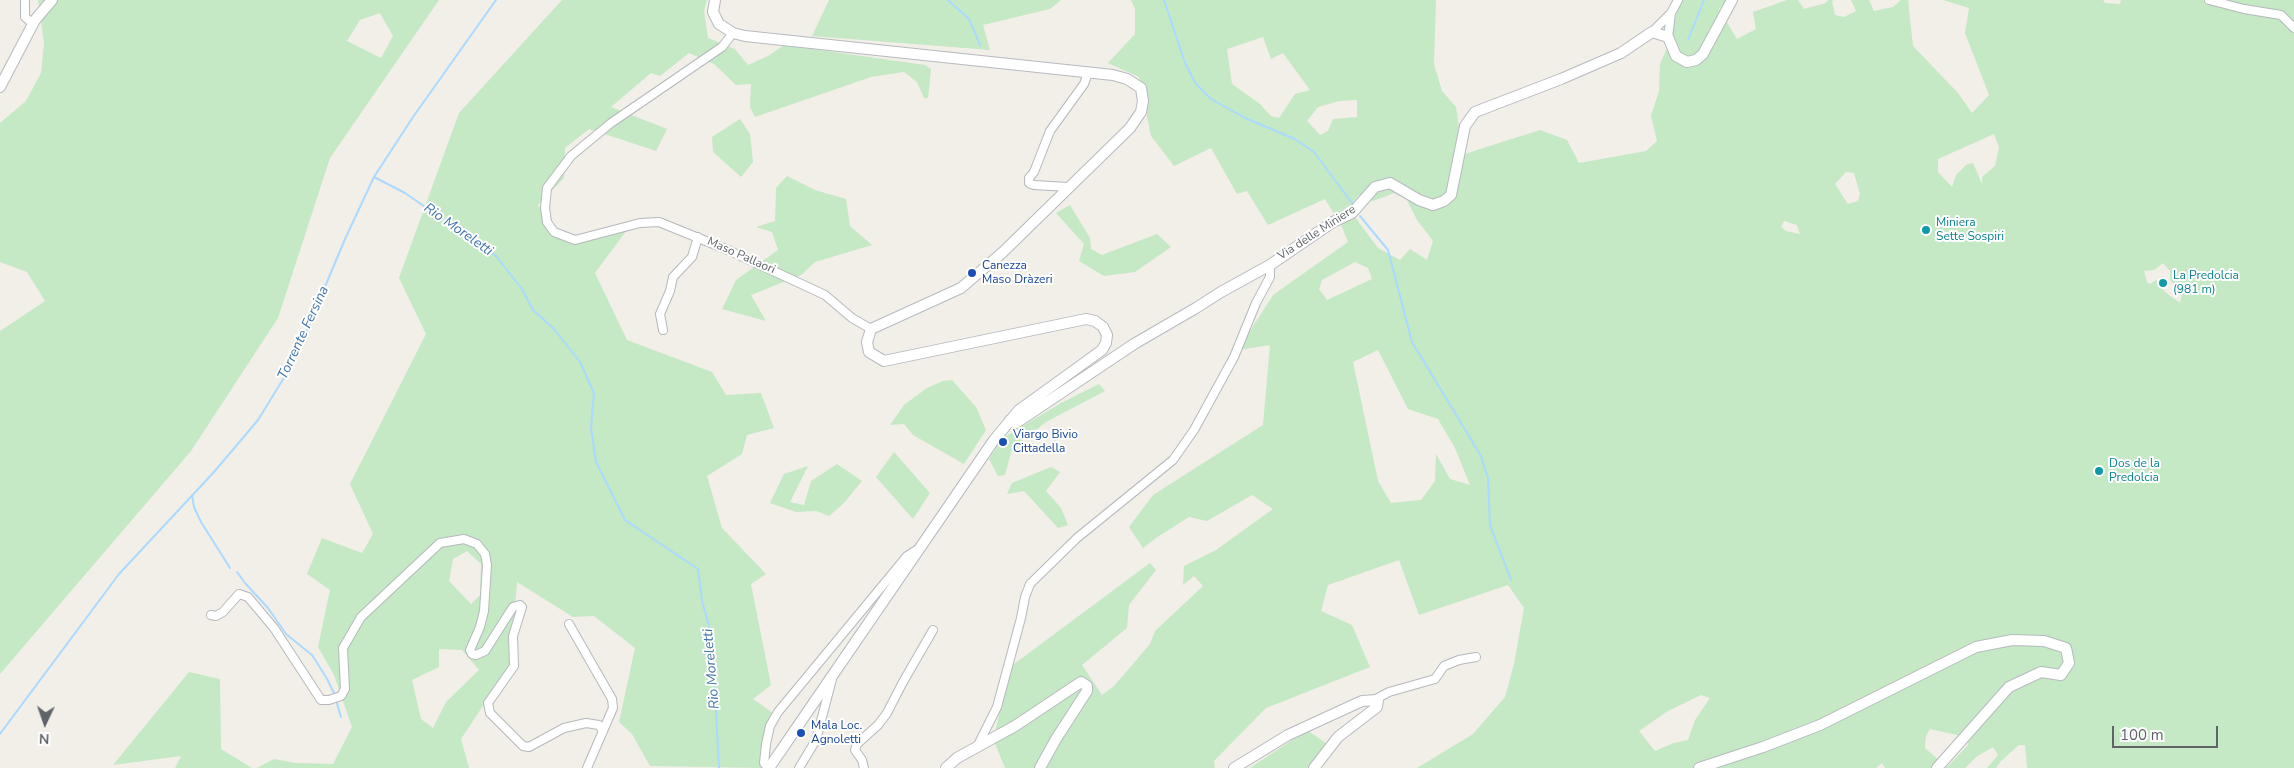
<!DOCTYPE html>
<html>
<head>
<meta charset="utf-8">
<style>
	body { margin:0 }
	#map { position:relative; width:2294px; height:768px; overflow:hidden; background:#f1efe8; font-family:"Nunito Sans",sans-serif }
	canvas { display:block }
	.north { position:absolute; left:20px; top:698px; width:50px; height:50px; -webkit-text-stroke:4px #fff; paint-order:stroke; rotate:183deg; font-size:14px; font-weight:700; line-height:20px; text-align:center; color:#5f6368 }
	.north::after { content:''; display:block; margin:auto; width:18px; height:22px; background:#5f6368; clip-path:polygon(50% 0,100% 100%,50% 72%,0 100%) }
	.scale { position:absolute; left:2112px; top:726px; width:106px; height:22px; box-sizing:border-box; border:2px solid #5f6368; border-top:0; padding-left:6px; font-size:15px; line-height:18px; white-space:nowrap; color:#5f6368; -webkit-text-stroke:4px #fff; paint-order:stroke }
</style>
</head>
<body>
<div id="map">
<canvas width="2294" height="768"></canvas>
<div class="north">N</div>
<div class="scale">100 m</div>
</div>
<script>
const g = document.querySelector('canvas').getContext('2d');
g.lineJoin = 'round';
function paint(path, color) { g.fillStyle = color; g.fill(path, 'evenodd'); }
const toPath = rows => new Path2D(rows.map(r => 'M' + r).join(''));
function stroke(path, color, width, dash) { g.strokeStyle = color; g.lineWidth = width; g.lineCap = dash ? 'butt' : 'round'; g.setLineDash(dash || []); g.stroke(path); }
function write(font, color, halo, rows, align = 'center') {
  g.font = font + ' "Nunito Sans",sans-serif'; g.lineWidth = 4; g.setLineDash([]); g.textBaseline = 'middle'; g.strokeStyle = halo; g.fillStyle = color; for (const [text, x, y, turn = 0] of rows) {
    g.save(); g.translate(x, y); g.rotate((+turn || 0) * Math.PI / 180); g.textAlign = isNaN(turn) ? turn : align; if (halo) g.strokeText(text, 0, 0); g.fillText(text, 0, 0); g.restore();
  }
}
const green = toPath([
	[38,0,439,0,330,158,278,318,191,451,0,674,0,331,45,301,27,272,0,262,0,123,26,101,41,73,44,43],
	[380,13,393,36,381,58,347,41,360,20],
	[562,0,707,0,704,11,708,38,735,49,748,65,768,56,784,45,925,65,931,69,928,98,924,98,917,82,904,72,871,77,755,117,750,107,751,84,736,85,714,64,689,53,660,76,651,73,611,107,667,129,656,151,589,129,565,148,564,178,538,205,562,239,632,223,595,273,627,340,712,372,726,395,761,393,774,428,747,435,742,454,707,476,722,528,766,574,751,584,771,685,753,699,773,713,762,768,650,766,632,734,619,722,635,648,594,616,573,617,517,582,510,665,461,739,469,768,257,768,274,759,296,763,333,764,352,727,334,675,318,647,330,590,307,574,322,538,362,553,373,534,350,484,426,334,399,278,459,113],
	[467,551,481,564,480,595,471,604,449,581,453,559],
	[439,649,462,650,479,670,446,702,433,728,421,719,412,680,439,667],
	[829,0,1061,0,1050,9,983,25,990,50,812,36],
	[1131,0,1436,0,1434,64,1442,91,1456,107,1459,127,1455,157,1540,130,1567,140,1579,163,1646,151,1657,141,1651,116,1659,91,1660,64,1672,36,1679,0,1728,0,1719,9,1737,39,1756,29,1753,12,1787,0,1798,0,1804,9,1826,3,1828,0,1834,0,1832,1,1835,15,1844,17,1856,11,1851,0,1869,0,1874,11,1893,7,1901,0,1908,0,1913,46,1958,93,1972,113,1989,95,1965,33,1969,8,1943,0,2103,0,2105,3,2120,4,2121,0,2294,0,2294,768,2027,768,2025,745,2019,745,2001,761,1996,768,1987,768,1998,755,1993,747,1976,757,1965,768,1940,768,1943,764,1947,767,1969,744,1964,740,2010,688,2042,673,2061,676,2067,647,2044,640,1975,646,1860,705,1695,768,1417,768,1473,734,1505,697,1514,664,1524,608,1508,585,1419,615,1399,560,1328,585,1321,611,1352,625,1370,667,1266,708,1214,761,1215,768,1042,768,1088,691,1081,681,994,737,1010,667,1150,563,1156,570,1129,605,1127,628,1082,665,1102,695,1114,686,1150,644,1155,631,1203,586,1194,576,1183,585,1184,566,1216,550,1273,509,1252,495,1207,521,1189,517,1156,538,1143,548,1129,527,1153,495,1263,425,1270,345,1238,350,1273,295,1348,242,1342,227,1325,199,1268,225,1247,191,1237,194,1211,148,1174,166,1151,136,1139,77,1108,63,1135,34,1135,9],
	[1263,37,1271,59,1283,53,1310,90,1295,94,1279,118,1271,116,1260,104,1232,84,1227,49],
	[1357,100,1357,117,1333,119,1328,131,1320,135,1307,121,1318,107,1339,101],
	[1994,134,1999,147,1995,166,1982,177,1982,184,1973,163,1966,165,1956,175,1952,187,1938,172,1938,159],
	[1846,172,1854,173,1860,194,1858,201,1848,204,1835,184],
	[1394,193,1407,200,1417,220,1433,241,1427,260,1410,249,1400,260,1378,248,1348,208,1359,195,1373,201],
	[1784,221,1797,225,1800,234,1786,231,1781,227],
	[1355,262,1368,268,1372,279,1327,300,1319,289,1322,280],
	[2163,263,2170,271,2170,280,2182,293,2180,303,2165,292,2156,280,2150,284,2147,282,2144,271,2154,270],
	[1378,350,1408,409,1438,419,1455,448,1470,485,1450,479,1436,454,1435,481,1421,500,1391,503,1378,481,1353,362],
	[1701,695,1710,698,1695,720,1688,740,1674,743,1655,751,1639,731,1668,711],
	[740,119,750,134,753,162,741,177,713,152,712,137],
	[787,176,815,190,846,199,850,226,872,245,815,262,801,275,751,295,766,321,722,309,736,280,778,250,772,232,756,227,775,221,776,188],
	[1070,205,1090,238,1091,249,1102,255,1157,234,1171,247,1135,272,1104,276,1079,261,1084,244,1056,213],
	[952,380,976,407,986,430,964,464,913,435,904,424,890,425,904,405,927,388,943,381],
	[1099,384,1105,391,1046,422,1012,449,1005,475,998,476,989,459,1003,438,1061,403],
	[894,452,930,493,913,519,876,477],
	[837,464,862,481,844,503,829,516,816,511,796,512,770,503,784,474,808,466,790,502,804,505,811,481],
	[1051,467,1060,472,1046,491,1061,508,1068,525,1058,528,1024,491,1007,494,1012,483],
	[2012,641,2065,649,2068,663,2060,674,2041,671,2009,687,1962,739,1957,735,1930,729,1926,736,1925,748,1941,762,1935,768,1885,768,1882,763,1876,768,1702,768,1763,748,1976,648],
	[189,672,220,679,221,749,252,768,175,768,181,756,113,765],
	[1080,684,1086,687,1039,768,1005,768,994,741],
	[1307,730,1330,746,1313,768,1250,768]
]);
const stream = toPath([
	[948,0,969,19,980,45],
	[1164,0,1185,63,1196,84,1211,99,1245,118,1295,139,1314,152,1352,203],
	[1688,40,1704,0],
	[374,177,405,193,496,256,522,289,533,310,554,329,580,362,594,393,591,428,596,462,625,520,698,569,702,601,712,637,719,768],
	[1360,216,1388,250,1412,342,1481,456,1488,478,1490,525,1511,580],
	[192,495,194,507,201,522,230,568],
	[237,572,245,583,268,608,286,634,312,655,326,677,335,695],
	[336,700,341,717],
	[0,734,119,574,214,472,258,420,293,363,345,239,374,177,413,117,496,0]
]);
const street = toPath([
	[25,0,25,17,33,24],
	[2209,0,2244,9,2281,15,2294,28],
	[1652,32,1671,13],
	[733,33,722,47,611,123,571,156,547,188,545,208,547,222,554,232,575,240,640,223,659,222,728,250,825,295,852,318,871,329],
	[1668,37,1671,13,1678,0],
	[1068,187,1034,185,1029,183,1029,178,1034,172,1050,131,1084,84,1088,73],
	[663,330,660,314,670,291,673,277,692,257,698,237],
	[211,615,216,616,223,612,239,594,248,597,274,628,321,700,329,700,341,696,345,689,343,648,361,617,440,543,464,539,477,544,485,554,487,565,484,611,480,627,470,650,472,654,476,655,485,651,513,607,520,605,522,607,513,636,514,666,488,703,490,713,523,746,529,747,564,728,586,723,599,725,603,731,587,768],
	[569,624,612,699,613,708,603,731],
	[1374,700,1389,692,1435,679,1444,666,1459,660,1476,657],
	[977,747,997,707,1021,618,1025,597,1030,584,1077,538,1173,460,1194,430,1234,357,1256,303,1270,277,1270,265],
	[768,768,764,763,766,744,770,726,778,712,907,556,918,549],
	[799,768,816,740,832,679],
	[864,768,862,760,855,750,857,744,878,725,887,713,903,682,933,630]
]);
const secondary = toPath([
	[715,0,713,12,719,24,733,33,745,36,1113,75,1127,79,1141,88,1143,101,1141,112,1130,128,1003,252,961,288,871,329,867,342,869,352,884,361,1086,319,1095,321,1103,327,1107,335,1106,343,1102,350,1019,410,994,440,769,768],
	[0,87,35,20,52,0],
	[1010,420,1016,423,1134,344,1196,308,1221,292,1270,265,1333,222,1352,213,1375,187,1390,183,1419,200,1433,205,1444,201,1451,195,1465,126,1475,112,1561,79,1621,53,1652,32,1668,37,1676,56,1687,62,1696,60,1703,54,1732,0],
	[946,768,957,758,1015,726,1081,682,1087,686,1087,691,1056,739,1040,768],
	[1234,768,1288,735,1362,701,1378,700,1377,707,1338,737,1314,768],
	[1699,768,1763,747,1820,725,1976,647,2012,640,2044,641,2066,648,2069,663,2061,675,2041,672,2009,687,1937,768]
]);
const markers = [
	[1926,230,5,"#0f9aa8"],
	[972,273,5,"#1a4fb4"],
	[2163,283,5,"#0f9aa8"],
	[1003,442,5,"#1a4fb4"],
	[2099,471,5,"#0f9aa8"],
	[801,733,5,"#1a4fb4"]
];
const cultureNames = [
	["Miniera",1936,223],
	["Sette Sospiri",1936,237],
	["La Predolcia",2173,276],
	["(981 m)",2173,290],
	["Dos de la",2109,464],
	["Predolcia",2109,478]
];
const streetNames = [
	["Via delle Miniere",1317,233,-33],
	["Maso Pallaori",741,256,24]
];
const transitNames = [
	["Canezza",982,266],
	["Maso Dràzeri",982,280],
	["Viargo Bivio",1013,435],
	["Cittadella",1013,449],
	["Mala Loc.",811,726],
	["Agnoletti",811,740]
];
const waterNames = [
	["Rio Moreletti",458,230,35],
	["Torrente Fersina",304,333,-65],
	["Rio Moreletti",712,669,-95]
];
paint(green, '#c5e8c5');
stroke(stream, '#aadaff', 2);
stroke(street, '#b5b8bc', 10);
stroke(secondary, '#b6babf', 12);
stroke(street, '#fff', 8);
stroke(secondary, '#fff', 10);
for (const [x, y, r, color] of markers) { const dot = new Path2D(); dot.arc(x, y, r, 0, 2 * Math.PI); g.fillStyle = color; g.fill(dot); stroke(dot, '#fff', 2); }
write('12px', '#0d838f', '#fff', cultureNames, 'left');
write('12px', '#5f6368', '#fff', streetNames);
write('12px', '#164399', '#fff', transitNames, 'left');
write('italic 14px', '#4174aa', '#fff', waterNames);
</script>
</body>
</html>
